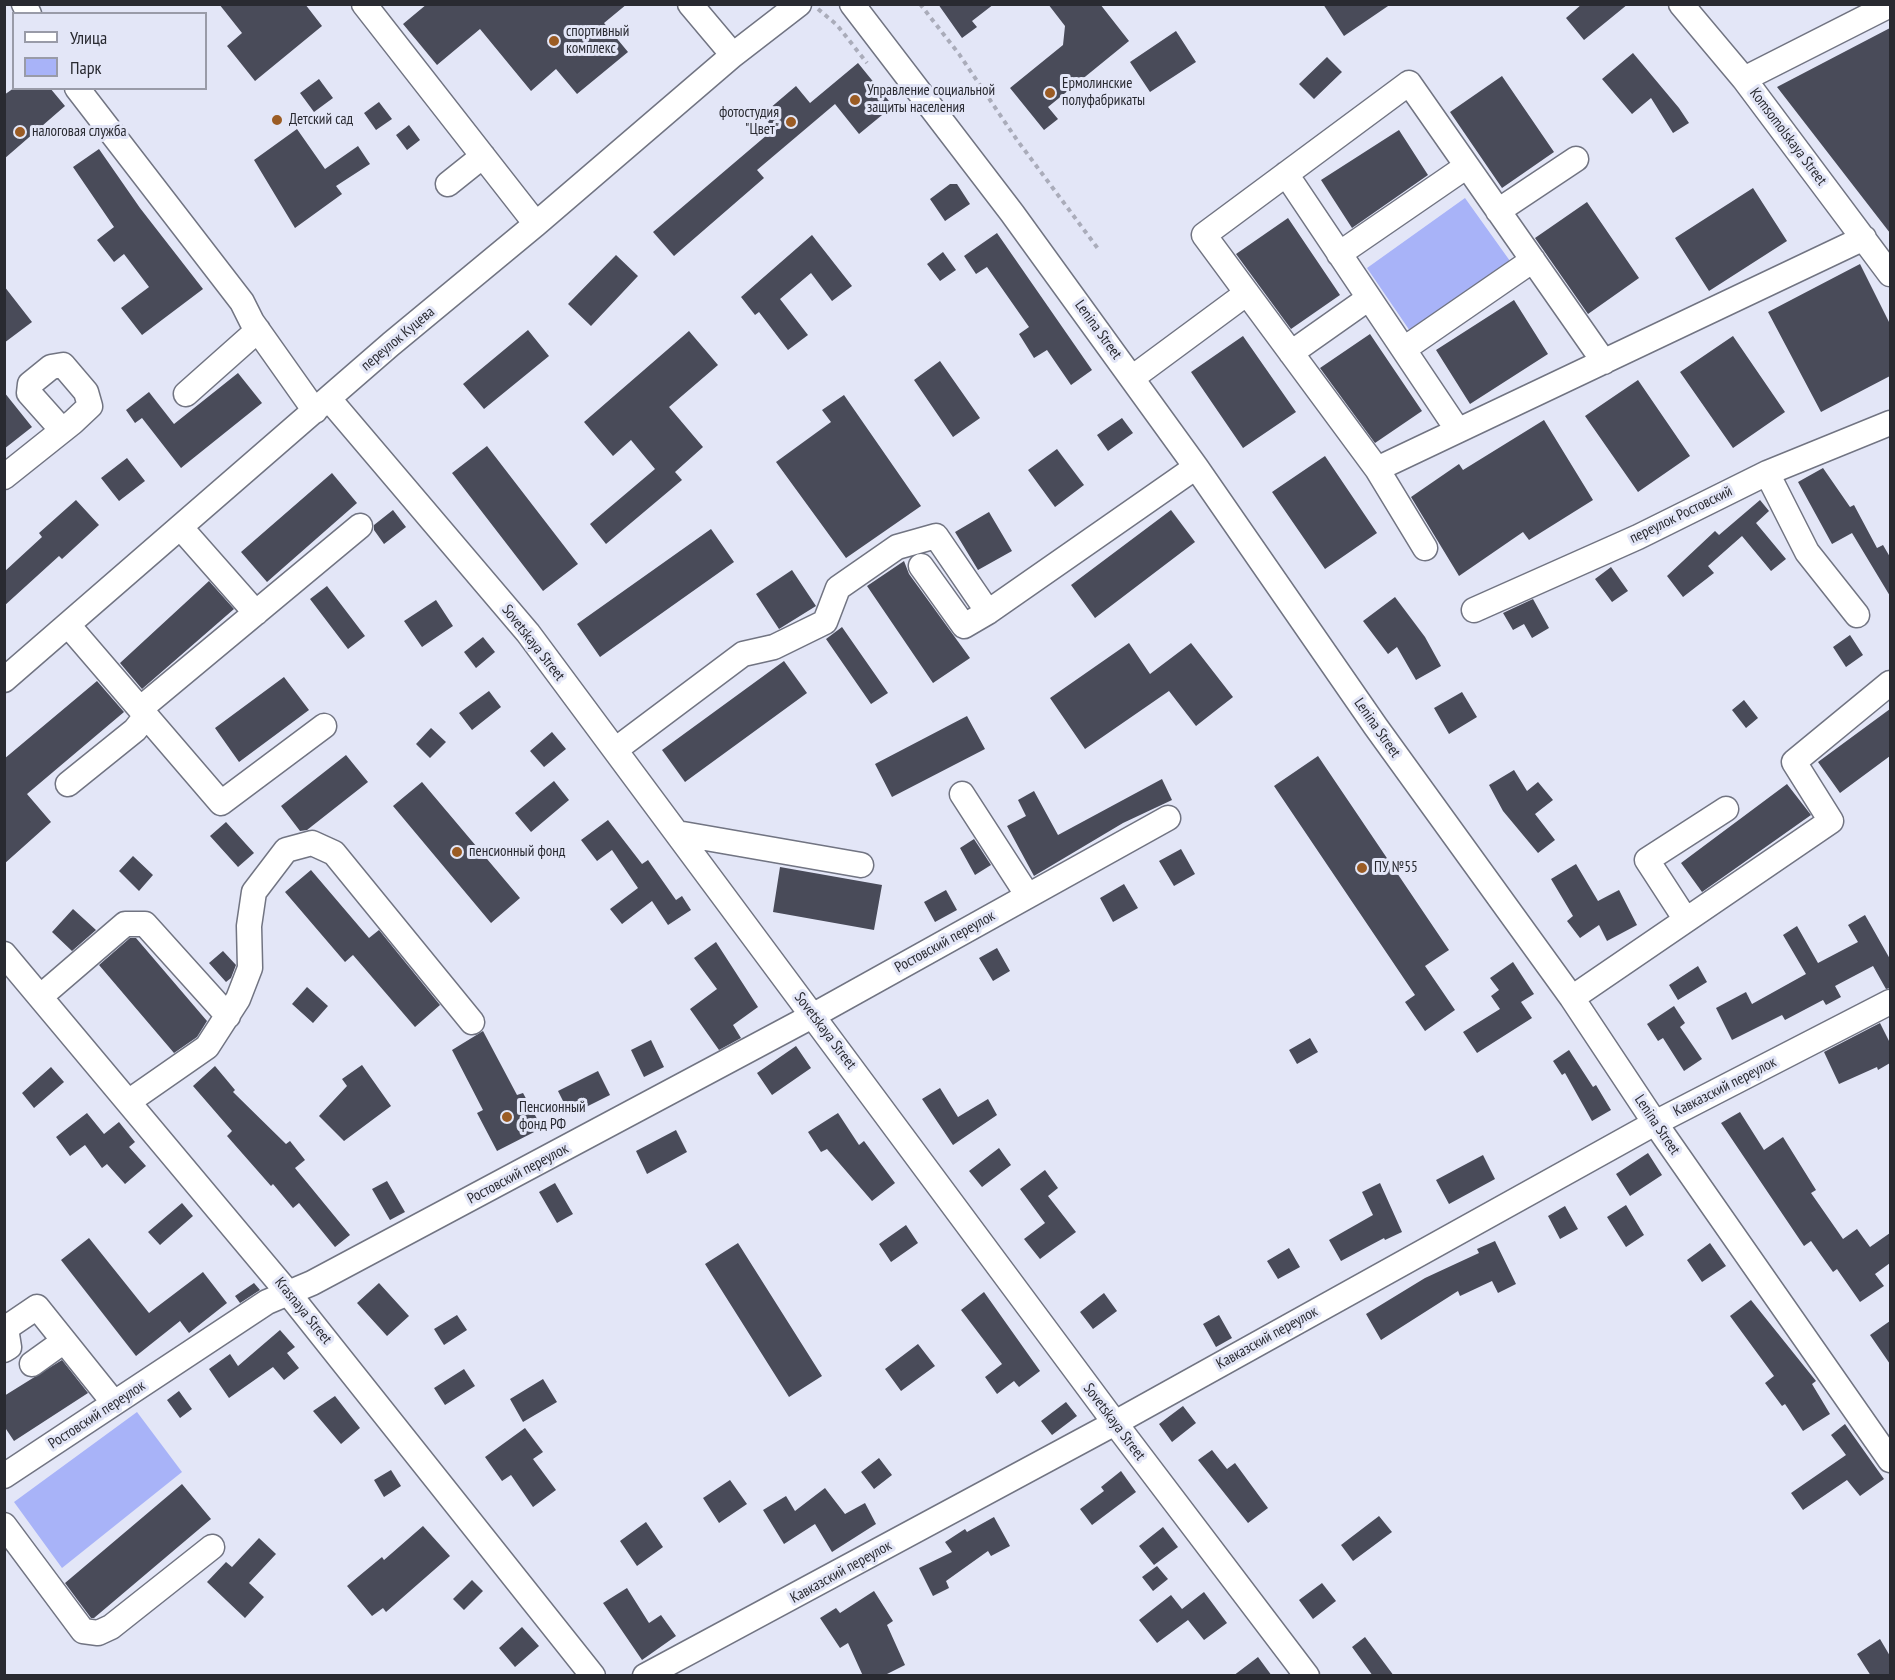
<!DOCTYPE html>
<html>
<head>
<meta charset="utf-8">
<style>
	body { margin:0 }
	#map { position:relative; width:1895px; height:1680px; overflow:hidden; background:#e3e6f7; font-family:"PT Sans Narrow",sans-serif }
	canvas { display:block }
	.frame { position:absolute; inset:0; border:6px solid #292a31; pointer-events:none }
	.legend { position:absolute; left:12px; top:12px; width:195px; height:78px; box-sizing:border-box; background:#e3e6f7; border:2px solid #999ba8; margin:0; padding:8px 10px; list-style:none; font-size:18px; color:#292a31 }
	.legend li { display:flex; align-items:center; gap:12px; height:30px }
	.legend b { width:30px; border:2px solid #999ba8 }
</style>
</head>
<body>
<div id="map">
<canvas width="1895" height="1680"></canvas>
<div class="frame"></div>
<ul class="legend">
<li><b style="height:8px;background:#fff"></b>Улица</li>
<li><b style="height:16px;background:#a8b3f8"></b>Парк</li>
</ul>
</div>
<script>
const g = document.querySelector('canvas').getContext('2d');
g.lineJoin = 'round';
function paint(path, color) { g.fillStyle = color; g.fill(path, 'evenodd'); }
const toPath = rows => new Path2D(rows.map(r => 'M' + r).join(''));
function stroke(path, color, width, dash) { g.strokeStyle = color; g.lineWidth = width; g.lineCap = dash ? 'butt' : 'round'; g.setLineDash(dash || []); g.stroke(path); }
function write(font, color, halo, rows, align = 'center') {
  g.font = font + ' "PT Sans Narrow",sans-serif'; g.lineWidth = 6; g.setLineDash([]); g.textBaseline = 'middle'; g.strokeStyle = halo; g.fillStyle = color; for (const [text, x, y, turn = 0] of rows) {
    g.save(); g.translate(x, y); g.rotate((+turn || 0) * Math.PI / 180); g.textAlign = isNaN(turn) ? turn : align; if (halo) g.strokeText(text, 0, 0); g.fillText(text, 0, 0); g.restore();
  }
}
const green = toPath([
	[1465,198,1510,261,1410,331,1367,268],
	[137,1412,182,1472,62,1568,14,1502]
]);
const building = toPath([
	[219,4,305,4,322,26,255,81,227,46,242,33],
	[427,4,627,4,604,23,628,52,577,94,556,69,531,91,480,29,437,65,403,24],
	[938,4,994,4,972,21,977,27,962,38],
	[1048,4,1100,4,1129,41,1048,107,1058,119,1044,130,1010,88,1063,45,1065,26],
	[1323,4,1391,4,1344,36],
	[1582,4,1628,4,1584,40,1566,18],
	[1890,28,1890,233,1777,87],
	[1176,31,1196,62,1150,92,1130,62],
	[1633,53,1679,108,1689,123,1673,133,1651,98,1632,114,1602,79],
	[1327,57,1342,72,1314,99,1299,84],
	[858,63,893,106,859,134,835,104,757,170,764,178,674,256,653,232,774,129,762,115,796,86,810,103],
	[1502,76,1554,152,1502,188,1450,112],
	[319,79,333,98,314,112,300,93],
	[14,88,50,88,65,106,4,159,4,95],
	[379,102,392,119,376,130,364,113],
	[409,125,420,140,407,150,396,135],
	[297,129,325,169,358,146,370,164,336,186,342,194,295,228,254,160],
	[1399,130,1428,175,1352,228,1321,180],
	[99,149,140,208,203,289,142,335,121,308,149,287,124,254,114,262,97,240,114,227,73,167],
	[950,184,957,184,970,204,945,221,930,199],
	[1753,188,1787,241,1709,291,1675,238],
	[1587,202,1639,278,1588,314,1535,238],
	[1288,218,1340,295,1291,329,1236,254],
	[997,233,1092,370,1071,385,1047,350,1034,358,1019,334,1029,327,987,267,976,274,964,256],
	[812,235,852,286,832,301,811,273,780,299,808,335,788,350,759,312,755,315,741,297],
	[943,252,956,270,940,281,927,264],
	[616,255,638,276,591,326,568,304],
	[1860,264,1890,324,1890,376,1821,412,1768,312],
	[4,286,32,322,4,343],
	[1514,300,1548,354,1470,404,1436,350],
	[528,330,549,356,484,409,463,384],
	[689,331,718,365,669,407,703,447,675,472,682,480,606,544,590,524,655,469,631,440,613,456,584,422],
	[1370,334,1422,411,1375,443,1320,368],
	[1243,336,1296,412,1243,448,1191,372],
	[1733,336,1785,412,1733,448,1680,372],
	[940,361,980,418,953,437,914,380],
	[238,373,262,403,181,468,142,418,135,423,126,410,149,392,174,424],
	[1638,380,1690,456,1638,492,1585,416],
	[4,392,32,427,4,449],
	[844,395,921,506,846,558,776,462,831,422,822,410],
	[1122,418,1133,433,1108,451,1097,435],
	[1544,420,1593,500,1529,540,1523,532,1459,576,1411,497,1459,464,1463,470],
	[487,446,578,564,543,591,452,473],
	[1057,449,1084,485,1055,507,1028,470],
	[1325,456,1377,533,1325,569,1272,492],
	[127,458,145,481,119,501,101,478],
	[1823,468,1850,507,1854,505,1877,548,1883,545,1890,557,1890,596,1852,533,1832,544,1798,482],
	[332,473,357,503,267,582,241,552],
	[76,500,99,525,62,559,59,556,4,606,4,572,42,537,39,533],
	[1760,500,1769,511,1756,523,1786,559,1771,571,1742,536,1708,566,1714,573,1683,597,1667,576,1715,531,1719,535],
	[393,510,406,527,384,544,374,530,374,525],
	[1171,510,1195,542,1095,618,1071,585],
	[989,512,1012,551,978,570,955,532],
	[711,529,734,562,600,657,577,624],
	[904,561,909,574,970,658,933,683,867,586],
	[1611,567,1628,591,1612,602,1595,579],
	[792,570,816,606,779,629,756,594],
	[209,581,234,609,142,689,120,663],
	[327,586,365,636,348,649,310,599],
	[1395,597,1425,637,1441,666,1416,680,1397,647,1388,654,1363,621],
	[1533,599,1549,628,1532,638,1524,624,1513,630,1503,613],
	[436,600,453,626,422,647,404,621],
	[842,627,888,693,871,704,826,639],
	[1850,635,1863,655,1846,667,1833,647],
	[483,637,495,652,476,668,464,652],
	[1129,643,1150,674,1191,643,1233,697,1196,726,1169,691,1085,749,1050,698],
	[784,661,807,693,685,782,662,750],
	[284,677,309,710,239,762,215,728],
	[97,681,124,712,27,794,51,822,4,864,4,759],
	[489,691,501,707,472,730,459,713],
	[1462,692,1477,717,1449,734,1434,708],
	[1744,700,1758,718,1746,728,1732,710],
	[1890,709,1890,756,1840,793,1818,762],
	[967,716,985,749,892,797,875,764],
	[431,728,446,742,430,758,416,744],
	[552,732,566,749,544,767,530,751],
	[346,755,368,782,307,830,300,831,281,806],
	[1318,756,1449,950,1425,966,1455,1010,1425,1031,1405,1002,1415,995,1274,786],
	[1514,770,1527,791,1538,782,1553,800,1535,814,1555,840,1538,853,1503,811,1489,785],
	[1162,779,1172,800,1123,823,1034,876,1007,826,1026,816,1018,800,1034,791,1058,835],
	[554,781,569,800,531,832,515,813],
	[422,782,520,898,491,923,393,806],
	[1787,784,1811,815,1702,892,1681,863],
	[608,820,642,864,648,860,676,900,682,896,691,910,668,925,652,901,622,924,610,909,638,888,612,850,597,861,581,840],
	[226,822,254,853,238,867,210,836],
	[974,839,991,865,975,875,960,848],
	[1181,849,1195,874,1174,886,1159,861],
	[133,856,153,875,139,891,119,871],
	[1576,864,1598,901,1619,890,1637,925,1607,941,1599,925,1580,938,1567,921,1573,916,1551,879],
	[780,867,882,885,874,930,773,912],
	[311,870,369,938,379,930,440,1005,415,1027,353,955,345,962,285,892],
	[1124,884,1138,908,1113,922,1100,898],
	[946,890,957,910,935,922,924,902],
	[73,909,96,930,72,951,52,932],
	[1865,915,1890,959,1890,988,1886,989,1873,966,1835,986,1841,997,1826,1005,1823,1000,1785,1020,1782,1015,1732,1040,1716,1008,1746,992,1752,1004,1806,974,1783,935,1797,926,1818,963,1858,942,1848,925],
	[130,938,136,938,207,1021,197,1037,174,1053,99,965],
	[716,942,758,1007,733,1025,741,1038,719,1050,690,1009,717,989,694,958],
	[997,948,1010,971,993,981,979,958],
	[223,951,236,965,231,978,226,982,209,963],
	[1513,962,1534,994,1521,1002,1532,1018,1477,1053,1463,1032,1500,1009,1491,996,1499,990,1490,978],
	[1698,966,1707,982,1678,1000,1669,985],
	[307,987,328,1006,313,1023,292,1004],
	[1674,1006,1685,1023,1680,1027,1702,1059,1684,1071,1663,1038,1658,1041,1647,1024],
	[1880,1023,1890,1043,1890,1063,1878,1070,1877,1067,1839,1084,1824,1052],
	[483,1031,517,1095,523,1093,542,1128,497,1151,477,1113,483,1110,452,1050],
	[1310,1038,1318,1052,1297,1064,1289,1050],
	[651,1040,664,1067,644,1077,631,1050],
	[796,1046,811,1068,772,1095,757,1073],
	[1569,1050,1593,1087,1596,1085,1611,1110,1592,1121,1565,1073,1562,1075,1553,1061],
	[362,1065,391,1106,344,1141,319,1116,347,1086,342,1079],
	[215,1066,235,1090,233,1092,286,1144,290,1141,305,1160,295,1168,350,1235,335,1247,299,1203,293,1208,273,1184,271,1186,227,1136,232,1131,193,1086],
	[51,1067,64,1082,34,1108,22,1093],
	[598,1071,610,1095,570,1115,558,1091],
	[940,1088,958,1117,988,1099,997,1115,953,1145,922,1099],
	[1740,1112,1764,1150,1783,1137,1816,1190,1811,1193,1843,1239,1857,1229,1870,1247,1890,1233,1890,1263,1875,1274,1884,1286,1860,1302,1837,1269,1833,1272,1811,1241,1804,1246,1721,1123],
	[87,1113,104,1134,119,1122,135,1142,129,1147,146,1166,125,1184,107,1164,102,1168,85,1145,70,1156,56,1137],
	[838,1113,859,1145,864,1141,895,1183,872,1201,827,1149,821,1152,808,1132],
	[676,1130,687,1152,647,1174,636,1151],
	[999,1148,1011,1165,982,1187,969,1171],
	[1648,1153,1662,1175,1630,1196,1616,1174],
	[1483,1155,1495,1179,1449,1204,1436,1180],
	[1045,1170,1058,1188,1048,1196,1076,1232,1040,1259,1024,1239,1045,1223,1020,1189],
	[387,1181,405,1212,390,1220,372,1189],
	[555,1183,573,1214,557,1223,539,1192],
	[1380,1183,1402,1232,1385,1240,1384,1238,1341,1261,1329,1240,1373,1215,1362,1192],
	[182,1203,193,1216,160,1245,148,1232],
	[1626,1205,1644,1235,1626,1247,1607,1217],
	[1565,1206,1578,1229,1560,1239,1548,1216],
	[906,1225,918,1243,891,1262,879,1244],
	[89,1238,149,1313,203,1272,227,1303,189,1333,180,1321,136,1356,61,1260],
	[1495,1241,1516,1284,1498,1293,1492,1281,1460,1296,1458,1291,1381,1340,1366,1314,1425,1278,1479,1253,1477,1249],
	[738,1243,822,1376,789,1397,705,1264],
	[1710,1243,1726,1266,1702,1282,1687,1260],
	[1289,1248,1300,1267,1278,1279,1267,1261],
	[254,1283,260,1290,240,1303,235,1296],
	[379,1283,409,1316,387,1336,357,1303],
	[984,1292,1040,1371,1019,1387,1014,1381,997,1394,985,1377,1002,1364,961,1310],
	[1104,1293,1117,1311,1093,1329,1080,1312],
	[1751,1300,1816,1381,1812,1384,1830,1414,1803,1431,1785,1404,1782,1406,1765,1383,1774,1376,1730,1316],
	[457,1315,467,1330,444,1345,434,1329],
	[1219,1315,1232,1338,1216,1347,1203,1324],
	[1890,1321,1890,1364,1870,1335],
	[280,1330,295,1347,287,1353,299,1368,284,1380,273,1367,229,1398,209,1369,230,1354,238,1366],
	[918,1344,935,1366,901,1391,885,1369],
	[62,1360,88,1393,14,1441,4,1426,4,1396],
	[464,1369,475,1386,445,1405,434,1388],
	[543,1379,557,1402,523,1422,510,1399],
	[179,1391,192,1409,180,1418,167,1400],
	[335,1396,360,1428,341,1444,313,1411],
	[1066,1402,1077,1416,1052,1435,1041,1421],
	[1183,1406,1196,1423,1172,1442,1159,1424],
	[1845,1424,1884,1479,1860,1496,1847,1480,1803,1510,1791,1493,1846,1455,1831,1435],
	[525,1428,543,1452,533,1459,556,1490,533,1507,511,1475,502,1481,485,1457],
	[1212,1450,1227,1469,1235,1463,1268,1508,1248,1523,1198,1460],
	[879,1458,892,1475,874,1489,861,1472],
	[391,1470,401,1486,384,1497,374,1480],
	[1121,1471,1136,1492,1092,1525,1080,1509,1104,1491,1101,1487],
	[730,1480,747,1504,719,1523,703,1498],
	[182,1484,211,1519,94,1618,91,1618,65,1583],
	[825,1488,845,1514,865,1503,876,1524,832,1552,815,1524,784,1544,763,1510,786,1496,795,1511],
	[1379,1516,1392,1532,1353,1561,1341,1545],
	[994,1517,1010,1546,991,1556,988,1551,946,1581,949,1588,933,1596,919,1568,952,1552,945,1542,965,1529,967,1532],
	[646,1522,663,1547,637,1566,620,1541],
	[423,1526,450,1556,386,1612,383,1608,372,1616,347,1586,382,1557,384,1560],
	[1163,1527,1178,1547,1154,1565,1139,1546],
	[259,1538,276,1554,249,1583,264,1597,245,1618,207,1582,226,1562,232,1567],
	[1157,1566,1168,1579,1153,1591,1142,1577],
	[472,1580,483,1591,464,1610,453,1599],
	[1322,1583,1336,1601,1313,1619,1299,1600],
	[627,1588,649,1623,661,1615,676,1636,642,1660,603,1603],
	[874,1591,893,1621,887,1625,905,1665,883,1676,863,1676,848,1643,840,1648,820,1618,836,1608,840,1613],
	[1204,1592,1227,1623,1204,1640,1188,1620,1157,1643,1139,1620,1171,1595,1182,1609],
	[522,1627,539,1646,515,1667,499,1648],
	[1365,1637,1394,1676,1373,1676,1352,1647],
	[1880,1639,1890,1656,1890,1676,1871,1676,1857,1654],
	[1258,1657,1272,1676,1233,1676]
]);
const path = toPath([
	[920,4,959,54,1017,140,1099,250],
	[818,9,837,25,867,63]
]);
const minor = toPath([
	[24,4,29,14],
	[364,4,536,224],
	[690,4,733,55],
	[852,4,1012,213,1196,467,1376,727,1572,998,1655,1123,1890,1460],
	[1681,4,1744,79,1890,274],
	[1744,79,1890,5],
	[77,88,242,302,252,322,315,411],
	[1286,174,1457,429],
	[448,184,483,156],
	[1498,211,1576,159],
	[1339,254,1467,166],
	[1404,349,1533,260],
	[1291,353,1369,298],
	[1604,362,1409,83,1204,235,1377,469,1864,238],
	[1132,378,1247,293],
	[186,394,258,330],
	[329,399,528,633,1115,1423,1307,1676],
	[1377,469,1425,548],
	[1767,473,1807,552,1857,615],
	[4,477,73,422,90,406,86,392,63,365,51,367,30,384,29,393,62,430],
	[181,528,256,613],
	[921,566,964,626,988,612],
	[1474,610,1638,537,1767,473,1890,423],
	[68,625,221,803,324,726],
	[4,680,391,344,536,224,733,55,799,4],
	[140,709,360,526],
	[615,750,743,654,774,647,825,622,838,588,897,547,936,536,988,612,1196,467],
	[68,784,135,730,146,716],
	[962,794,1028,896],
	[677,833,861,865],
	[1686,920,1647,860,1726,809],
	[4,954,289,1294,593,1676],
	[40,997,125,924,145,924,228,1016],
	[1572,998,1831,821,1794,762,1890,683],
	[128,1102,207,1047,238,999,250,968,249,926,254,892,286,850,312,843,334,853,472,1022],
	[4,1350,9,1347,6,1328,37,1307,114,1403],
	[32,1364,64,1341],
	[4,1476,267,1302,312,1283,814,1015,1168,818],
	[4,1525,83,1631,98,1633,111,1627,212,1547],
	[645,1676,1115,1423,1655,1123,1890,1002]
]);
const markers = [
	[554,41,6,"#9b5c24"],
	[1050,93,6,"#9b5c24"],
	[855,100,6,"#9b5c24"],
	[277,120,6,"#9b5c24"],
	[791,122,6,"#9b5c24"],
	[20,132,6,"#9b5c24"],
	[457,852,6,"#9b5c24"],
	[1362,868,6,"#9b5c24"],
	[507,1117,6,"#9b5c24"]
];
const poiNames = [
	["спортивный",566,32],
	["комплекс",566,49],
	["Ермолинские",1062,84],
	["полуфабрикаты",1062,101],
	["Управление социальной",867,91],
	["защиты населения",867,108],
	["фотостудия",779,113,"right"],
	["\"Цвет\"",779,130,"right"],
	["Детский сад",289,120],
	["налоговая служба",32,132],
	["пенсионный фонд",469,852],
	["ПУ №55",1374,868],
	["Пенсионный",519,1108],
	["фонд РФ",519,1125]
];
const streetNames = [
	["Komsomolskaya Street",1788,137,53],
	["Lenina Street",1098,330,54],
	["переулок Куцева",398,339,-40],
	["переулок Ростовский",1681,515,-26],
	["Sovetskaya Street",533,643,52],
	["Lenina Street",1377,728,55],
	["Ростовский переулок",945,942,-29],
	["Sovetskaya Street",825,1031,53],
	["Кавказский переулок",1725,1087,-27],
	["Lenina Street",1657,1125,56],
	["Ростовский переулок",518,1174,-28],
	["Krasnaya Street",303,1311,51],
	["Кавказский переулок",1267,1338,-29],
	["Ростовский переулок",97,1415,-33],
	["Sovetskaya Street",1114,1422,53],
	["Кавказский переулок",841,1572,-29]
];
paint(green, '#a8b3f8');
paint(building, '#494b59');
stroke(minor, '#717482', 27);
stroke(path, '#aaacba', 4, [4.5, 4.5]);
stroke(minor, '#fff', 24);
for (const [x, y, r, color] of markers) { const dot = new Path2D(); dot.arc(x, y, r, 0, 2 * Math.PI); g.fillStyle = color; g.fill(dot); stroke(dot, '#e3e6f7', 2); }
write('15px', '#292a31', '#e3e6f7', poiNames, 'left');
write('15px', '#292a31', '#e3e6f7', streetNames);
</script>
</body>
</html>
